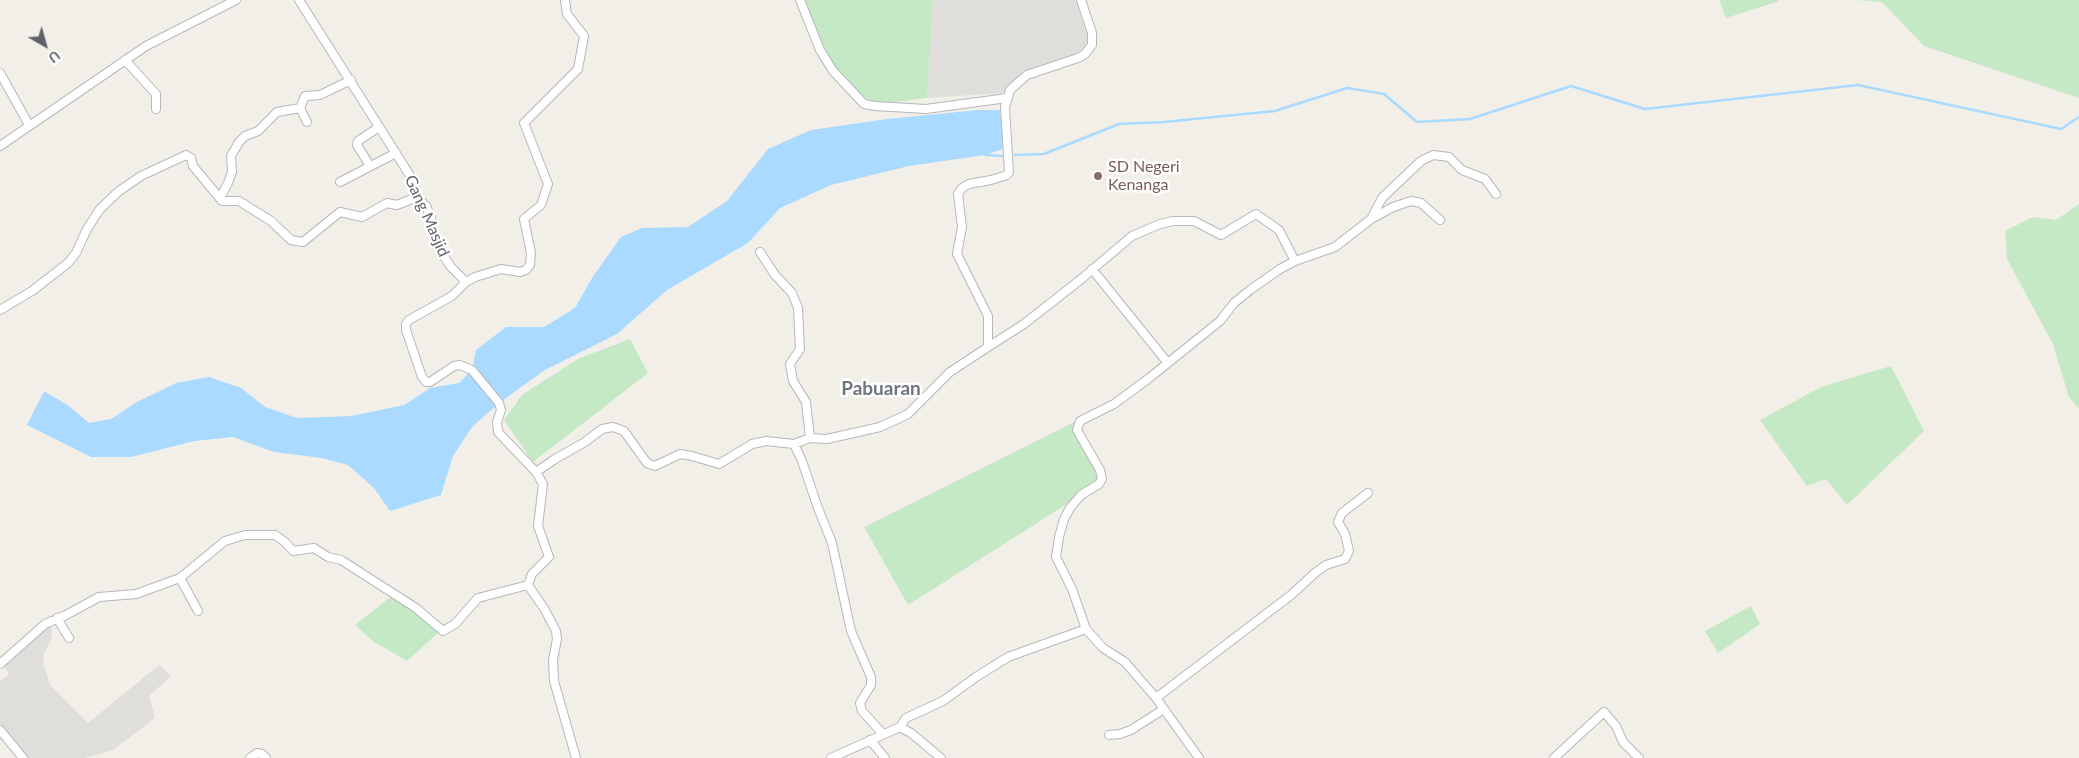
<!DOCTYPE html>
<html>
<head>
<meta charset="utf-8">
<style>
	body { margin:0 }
	#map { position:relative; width:2079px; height:758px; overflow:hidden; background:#f1efe8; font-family:Lato,sans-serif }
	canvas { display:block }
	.north { position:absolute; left:20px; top:20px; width:50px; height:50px; -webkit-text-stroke:4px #fff; paint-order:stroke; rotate:142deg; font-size:14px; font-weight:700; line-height:20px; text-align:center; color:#5f6368 }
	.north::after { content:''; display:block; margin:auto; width:18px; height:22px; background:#5f6368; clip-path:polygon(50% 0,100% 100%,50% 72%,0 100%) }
</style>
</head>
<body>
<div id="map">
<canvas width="2079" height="758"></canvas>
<div class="north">U</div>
</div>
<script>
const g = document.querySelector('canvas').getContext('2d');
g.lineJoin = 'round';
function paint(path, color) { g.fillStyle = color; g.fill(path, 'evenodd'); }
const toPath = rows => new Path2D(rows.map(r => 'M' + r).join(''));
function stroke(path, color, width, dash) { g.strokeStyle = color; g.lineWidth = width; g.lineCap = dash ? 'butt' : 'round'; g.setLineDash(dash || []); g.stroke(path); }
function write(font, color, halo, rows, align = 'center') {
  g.font = font + ' Lato,sans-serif'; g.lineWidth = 5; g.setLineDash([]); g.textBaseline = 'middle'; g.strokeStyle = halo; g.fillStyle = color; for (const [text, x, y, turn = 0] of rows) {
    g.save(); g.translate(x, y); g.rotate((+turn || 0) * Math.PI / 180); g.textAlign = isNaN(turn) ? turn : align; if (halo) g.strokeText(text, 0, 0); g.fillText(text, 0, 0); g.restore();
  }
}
const industrial = toPath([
	[933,0,1076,0,1088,38,1086,46,1080,52,1023,74,1009,85,1004,93,927,98],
	[51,623,52,638,44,653,43,662,50,685,88,723,159,665,171,676,149,696,155,718,113,750,85,758,29,758,12,736,0,725,0,681,9,674,3,665]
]);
const green = toPath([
	[805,0,933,0,927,98,886,103,866,100,842,78,821,41],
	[1719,0,1778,0,1779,1,1726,18],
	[1857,0,2079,0,2079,98,1924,46,1882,2],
	[2079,204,2079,409,2069,397,2053,344,2007,259,2005,231,2033,217,2056,220],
	[630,339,648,373,533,462,504,420,522,395,578,359],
	[1891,366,1924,431,1847,505,1826,479,1807,486,1760,420,1821,387],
	[1074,422,1106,479,908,605,864,527],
	[393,595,440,631,407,661,374,642,355,625],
	[1751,606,1760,624,1718,653,1705,631]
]);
const water = toPath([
	[978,110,1000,110,1003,149,985,155,909,166,831,185,780,208,748,243,667,290,617,334,545,370,499,403,472,427,453,456,441,495,390,511,374,488,348,465,322,458,274,452,233,437,194,441,131,457,91,457,27,425,44,391,69,406,89,423,111,419,137,402,176,383,209,377,241,388,265,407,297,418,352,416,404,405,430,388,459,383,472,370,476,350,506,327,544,327,575,308,592,278,621,237,642,228,688,227,727,201,768,149,811,130,887,119]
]);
const stream = toPath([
	[985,155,1003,156],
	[1015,155,1044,154,1119,124,1164,122,1275,111,1347,88,1384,94,1417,122,1470,119,1571,86,1645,109,1858,85,2061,129,2079,117]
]);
const minor = toPath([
	[299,0,414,182,417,197,426,206,431,218,437,246,451,267,466,282,452,296,409,320,406,324,406,330,422,377,426,382,430,382,454,366,460,365,472,370,499,403,501,410,497,422,498,432,536,472,543,484,538,526,549,557,532,574,528,585,545,610,556,631,557,639,553,660,554,681,576,758],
	[800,0,820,50,833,71,864,104,875,106,926,109,1007,98],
	[125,60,156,94,156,109],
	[0,73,29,125],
	[307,122,300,108,305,96,320,95,351,80],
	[0,146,146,46,236,0],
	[370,166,357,145,358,141,379,127],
	[340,182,396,153],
	[220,198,228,183,232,172,231,156,239,142,245,136,258,131,277,112,300,108],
	[1371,219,1382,198,1421,161,1433,155,1449,157,1462,170,1485,179,1496,194],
	[760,252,775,275,792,293,798,308,800,349,790,364,793,381,806,402,810,438],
	[1092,269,1167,362],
	[466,282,475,277,501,269,520,272,526,270,530,265,531,253,524,219,541,205,548,184,524,123,578,69,584,36,567,14,565,0],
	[0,310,32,291,68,263,76,253,87,229,100,209,119,191,141,176,186,155,191,158,193,166,222,201,239,201,271,221,291,240,303,242,340,212,362,217,387,203,397,205,417,197],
	[988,347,1024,324,1080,280,1132,236,1160,224,1173,221,1194,221,1221,235,1256,214,1279,230,1295,261],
	[794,444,802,461,818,508,832,543,851,631,871,677,871,685,860,703,862,711,883,734],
	[536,472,555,459,585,442,602,429,613,427,624,431,647,463,655,466,680,454,692,456,719,464,752,444,766,441,794,444,810,438,827,439,880,427,908,414,950,372,988,347,988,316,957,254,962,227,958,194,962,188,969,184,991,180,1007,175,1009,172,1005,107,1010,90,1027,75,1078,58,1085,54,1092,45,1092,33,1081,0],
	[1368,493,1342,513,1338,522,1345,534,1349,551,1345,559,1326,565,1315,573,1291,595,1156,698,1125,662,1103,648,1086,629,1072,589,1056,557,1059,537,1064,519,1070,508,1081,495,1099,484,1102,479,1100,470,1077,430,1080,421,1114,404,1148,379,1220,321,1234,303,1250,290,1280,269,1295,261,1335,247,1371,219,1393,207,1411,201,1421,203,1440,220],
	[180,578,198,611],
	[57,618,69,638],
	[0,664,45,624,66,615,99,597,136,594,180,578,225,541,245,535,275,535,285,542,293,551,314,548,328,557,341,560,416,608,443,631,455,624,478,598,528,585],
	[1156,698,1199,758],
	[900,727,906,718,943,701,976,677,1008,657,1086,629],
	[0,730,23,758],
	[1109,735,1120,734,1131,730,1164,709],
	[870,740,885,758],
	[250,758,257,753,262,754,266,758],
	[831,758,900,727,911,733,941,758],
	[1554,758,1604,712,1616,726,1623,742,1639,758]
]);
const markers = [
	[1098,176,5,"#8d6e63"]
];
const educationNames = [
	["SD Negeri",1108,167],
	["Kenanga",1108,185]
];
const streetNames = [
	["Gang Masjid",427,216,66]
];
const quarterNames = [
	["Pabuaran",881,389]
];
paint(industrial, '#e0deda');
paint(green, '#c5e8c5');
paint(water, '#aadaff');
stroke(stream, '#aadaff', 2.5);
stroke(minor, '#b5b8bc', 10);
stroke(minor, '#fff', 8);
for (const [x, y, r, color] of markers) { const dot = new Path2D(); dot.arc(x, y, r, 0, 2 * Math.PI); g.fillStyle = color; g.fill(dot); stroke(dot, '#fff', 2); }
write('16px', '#785e54', '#fff', educationNames, 'left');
write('16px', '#5f6368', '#fff', streetNames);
write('bold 19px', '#70757a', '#fff', quarterNames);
</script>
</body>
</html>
